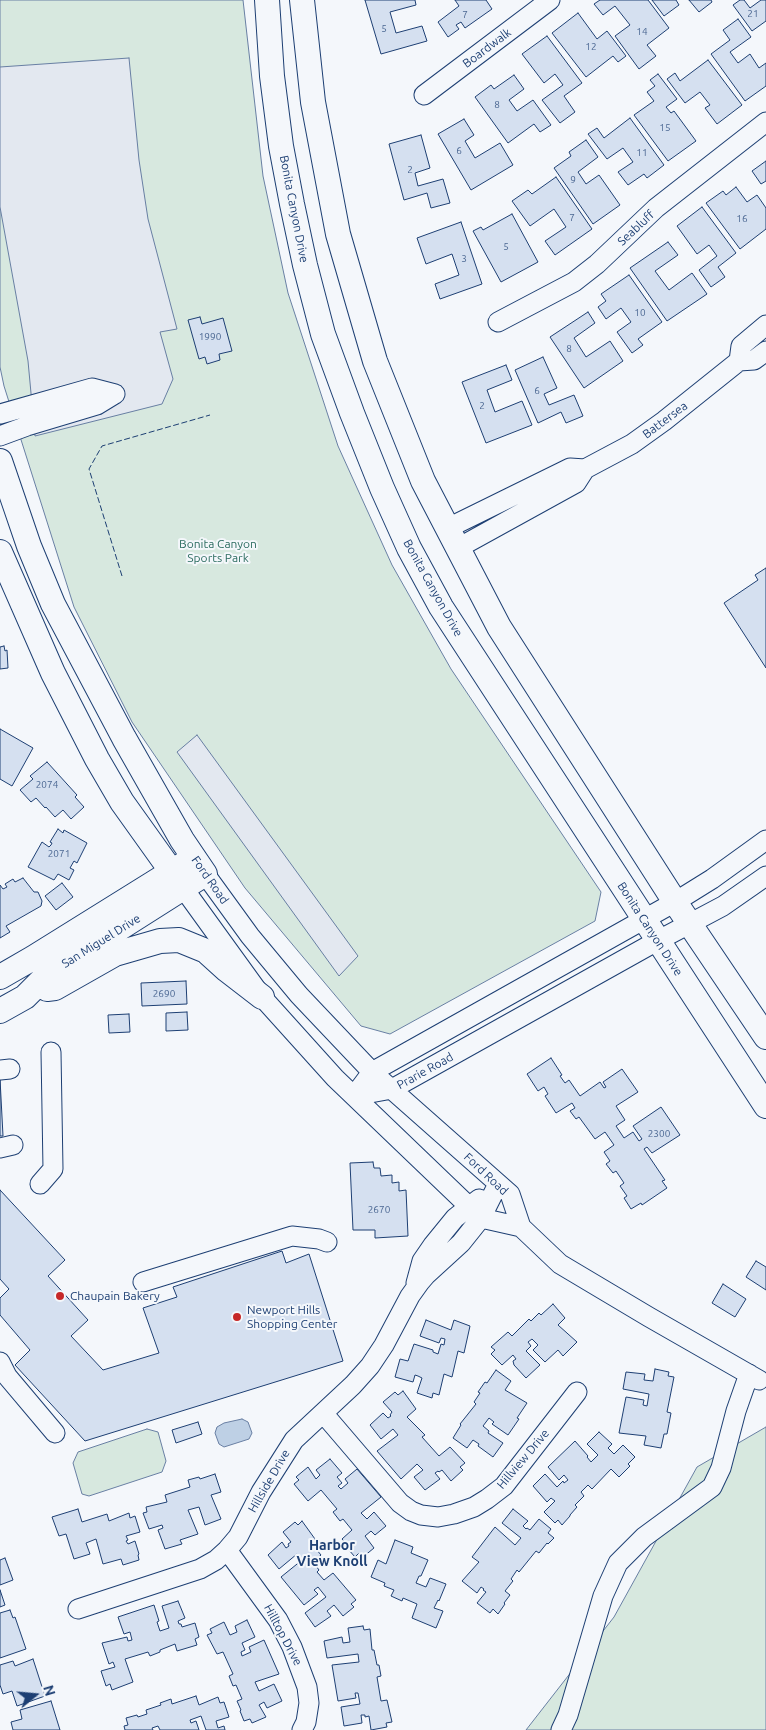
<!DOCTYPE html>
<html>
<head>
<meta charset="utf-8">
<style>
	body { margin:0 }
	#map { position:relative; width:766px; height:1730px; overflow:hidden; background:#f4f7fb; font-family:Ubuntu,sans-serif }
	canvas { display:block }
	.north { position:absolute; left:10px; top:1670px; width:50px; height:50px; -webkit-text-stroke:4px #f4f7fb; paint-order:stroke; rotate:73deg; font-size:14px; font-weight:700; line-height:20px; text-align:center; color:#1d3f73 }
	.north::after { content:''; display:block; margin:auto; width:18px; height:22px; background:#1d3f73; clip-path:polygon(50% 0,100% 100%,50% 72%,0 100%) }
</style>
</head>
<body>
<div id="map">
<canvas width="766" height="1730"></canvas>
<div class="north">N</div>
</div>
<script>
const g = document.querySelector('canvas').getContext('2d');
g.lineJoin = 'round';
function paint(path, color) { g.fillStyle = color; g.fill(path, 'evenodd'); }
const toPath = rows => new Path2D(rows.map(r => 'M' + r).join(''));
function stroke(path, color, width, dash) { g.strokeStyle = color; g.lineWidth = width; g.lineCap = dash ? 'butt' : 'round'; g.setLineDash(dash || []); g.stroke(path); }
function write(font, color, halo, rows, align = 'center') {
  g.font = font + ' Ubuntu,sans-serif'; g.lineWidth = 4; g.setLineDash([]); g.textBaseline = 'middle'; g.strokeStyle = halo; g.fillStyle = color; for (const [text, x, y, turn = 0] of rows) {
    g.save(); g.translate(x, y); g.rotate((+turn || 0) * Math.PI / 180); g.textAlign = isNaN(turn) ? turn : align; if (halo) g.strokeText(text, 0, 0); g.fillText(text, 0, 0); g.restore();
  }
}
const green = toPath([
	[0,0,243,0,263,176,288,293,338,446,392,565,451,669,601,892,595,921,390,1034,361,1026,245,888,132,722,74,607,4,386,0,367,0,0],
	[766,1427,766,1730,526,1730,614,1617,697,1467,766,1427],
	[147,1429,158,1432,166,1461,162,1472,89,1496,82,1494,73,1463,78,1452,147,1429]
]);
const parking = toPath([
	[129,58,139,160,148,219,177,329,160,332,173,379,162,404,35,436,28,361,0,207,0,67,129,58],
	[197,735,358,956,339,976,177,752,197,735]
]);
const water = toPath([
	[242,1419,248,1422,252,1433,249,1439,224,1447,219,1444,215,1433,217,1427,224,1423,242,1419]
]);
const building = toPath([
	[365,0,415,0,416,5,390,12,396,33,422,26,427,41,381,54,365,0],
	[455,0,486,0,492,9,465,28,461,22,456,25,459,29,448,37,438,22,459,6,455,0],
	[600,0,648,0,669,28,647,45,656,56,639,69,615,36,630,25,615,6,603,15,594,4,600,0],
	[652,0,676,0,679,5,664,16,652,0],
	[689,0,711,0,712,2,699,12,689,0],
	[740,0,744,0,750,8,761,0,766,0,766,21,752,31,733,5,740,0],
	[578,13,597,39,607,31,626,56,618,62,613,56,586,77,552,33,578,13],
	[738,19,751,37,730,52,738,63,750,54,759,68,766,63,766,86,745,101,711,54,730,40,723,30,738,19],
	[547,36,582,83,564,96,575,112,560,123,542,100,563,85,555,74,544,83,522,54,547,36],
	[708,60,742,105,717,124,705,108,710,105,700,92,685,103,667,79,675,73,680,81,708,60],
	[658,74,677,99,666,107,671,113,674,111,696,141,668,161,634,115,654,101,647,92,655,86,650,80,658,74],
	[514,75,524,89,509,100,517,111,533,100,551,125,540,132,534,124,508,143,475,97,491,85,494,89,514,75],
	[630,118,664,165,647,178,644,174,628,185,618,172,633,162,623,148,607,159,588,134,597,128,604,138,630,118],
	[464,119,474,135,465,141,475,158,500,143,513,165,471,190,438,134,464,119],
	[421,135,430,168,415,173,418,186,443,179,450,203,431,208,427,193,404,200,389,144,421,135],
	[586,140,598,157,578,172,586,184,599,175,620,205,593,224,554,168,571,156,569,152,586,140],
	[766,161,766,181,761,184,752,171,766,161],
	[556,177,592,229,555,255,545,241,566,227,554,209,530,226,512,201,528,190,532,194,556,177],
	[736,187,747,202,757,195,766,208,766,229,740,249,706,203,723,191,726,195,736,187],
	[702,207,736,253,718,267,725,277,711,287,699,270,717,256,709,245,697,254,677,226,702,207],
	[512,214,538,262,501,282,473,231,481,227,483,230,512,214],
	[461,222,482,284,440,299,435,284,459,275,452,254,426,264,417,238,461,222],
	[668,242,678,255,655,271,669,290,692,273,707,294,667,321,630,268,668,242],
	[629,275,662,322,638,339,643,345,632,353,617,332,631,322,621,308,606,319,598,307,606,301,601,294,629,275],
	[588,312,595,323,574,338,586,357,610,341,623,361,584,388,550,337,588,312],
	[200,317,202,324,223,318,232,351,219,354,220,360,207,364,205,357,199,359,188,320,200,317],
	[543,357,557,388,544,394,549,405,574,395,583,416,566,423,561,412,538,423,515,370,543,357],
	[506,365,512,380,487,390,495,412,522,401,532,425,486,443,462,382,506,365],
	[766,568,766,668,724,603,758,580,755,575,766,568],
	[4,646,5,651,7,650,8,668,0,669,0,647,4,646],
	[0,729,33,748,12,786,0,779,0,729],
	[47,762,77,795,75,797,84,807,71,819,63,810,55,817,46,807,45,808,36,798,31,802,20,790,33,779,30,776,47,762],
	[58,829,63,833,64,830,87,843,77,863,74,861,70,868,74,870,69,880,58,874,54,880,28,867,42,842,49,847,51,845,52,843,50,842,58,829],
	[23,878,34,892,38,892,42,901,41,906,6,926,10,932,0,938,0,885,3,889,7,887,5,884,13,879,15,882,23,878],
	[62,883,73,897,56,910,45,896,62,883],
	[186,981,187,1004,142,1006,141,983,186,981],
	[187,1012,188,1030,166,1031,166,1013,187,1012],
	[129,1014,130,1032,109,1033,108,1015,129,1014],
	[551,1058,562,1075,560,1076,565,1083,569,1080,580,1096,600,1082,604,1088,606,1087,603,1082,622,1069,638,1092,616,1106,625,1120,616,1126,624,1138,633,1132,639,1141,642,1139,633,1126,661,1107,680,1135,652,1153,647,1147,644,1149,665,1180,662,1181,667,1188,642,1205,641,1203,631,1209,624,1198,627,1196,620,1186,624,1183,616,1171,613,1173,606,1164,610,1161,604,1152,614,1145,605,1132,595,1139,579,1117,576,1119,570,1111,575,1108,572,1103,556,1113,545,1096,548,1094,544,1087,538,1091,527,1074,551,1058],
	[0,1079,3,1136,0,1136,0,1079],
	[373,1162,374,1168,380,1168,381,1176,392,1175,392,1183,399,1182,399,1191,406,1190,408,1236,375,1238,375,1230,353,1230,350,1163,373,1162],
	[0,1190,65,1260,48,1276,88,1320,71,1336,103,1370,159,1353,143,1308,177,1297,173,1287,282,1251,286,1263,309,1254,343,1361,85,1441,15,1365,30,1350,0,1315,0,1298,9,1289,0,1279,0,1190],
	[756,1261,766,1267,766,1290,746,1277,756,1261],
	[723,1284,746,1299,735,1317,712,1303,723,1284],
	[553,1304,565,1318,558,1325,577,1342,563,1356,558,1350,545,1362,533,1350,538,1345,532,1339,528,1342,531,1346,526,1351,540,1365,526,1378,514,1365,513,1361,516,1359,513,1355,502,1365,491,1354,495,1350,491,1347,508,1332,512,1336,529,1319,531,1321,539,1313,541,1315,553,1304],
	[426,1320,451,1330,454,1320,470,1326,464,1353,458,1351,452,1377,444,1374,439,1395,433,1393,432,1398,417,1393,422,1378,418,1376,415,1375,413,1382,395,1377,400,1359,408,1361,414,1344,433,1350,433,1352,438,1354,441,1344,444,1345,445,1339,441,1338,439,1343,420,1336,426,1320],
	[655,1369,669,1372,668,1376,674,1377,667,1412,671,1413,667,1434,664,1434,661,1448,644,1445,646,1436,619,1433,626,1397,644,1400,643,1405,647,1406,649,1394,623,1389,626,1372,645,1374,644,1380,653,1381,655,1369],
	[496,1370,511,1381,505,1390,527,1403,517,1418,519,1419,508,1435,492,1424,494,1422,489,1418,483,1426,489,1431,488,1433,503,1443,493,1457,478,1446,479,1444,473,1440,467,1448,453,1438,461,1425,460,1424,476,1404,474,1402,480,1393,478,1392,485,1382,487,1383,496,1370],
	[403,1391,416,1409,407,1417,425,1435,422,1437,439,1456,450,1447,465,1463,460,1467,463,1470,451,1481,442,1470,439,1472,438,1471,435,1473,440,1479,425,1490,414,1477,423,1470,417,1464,401,1479,377,1451,398,1435,393,1429,381,1439,370,1425,383,1413,388,1418,391,1416,390,1415,392,1412,383,1402,395,1392,398,1395,403,1391],
	[198,1422,202,1434,176,1443,172,1430,198,1422],
	[599,1432,612,1444,608,1448,614,1454,623,1445,635,1457,628,1464,630,1466,619,1477,611,1469,592,1489,588,1485,581,1492,584,1496,575,1505,577,1507,570,1515,570,1516,562,1525,558,1520,555,1523,544,1512,555,1501,551,1498,547,1502,533,1486,545,1474,557,1487,563,1481,564,1483,568,1480,564,1475,559,1480,548,1467,575,1441,588,1456,587,1457,591,1462,598,1455,587,1444,599,1432],
	[330,1459,342,1473,337,1477,342,1483,338,1486,341,1489,348,1483,345,1479,357,1469,381,1497,361,1513,367,1519,374,1512,386,1526,375,1535,371,1531,365,1536,374,1548,363,1557,359,1553,355,1557,348,1549,349,1547,342,1539,352,1530,343,1519,340,1521,333,1512,337,1509,321,1490,308,1501,294,1484,299,1480,296,1477,308,1467,316,1479,320,1475,316,1470,330,1459],
	[215,1474,221,1492,211,1495,221,1519,205,1525,199,1507,188,1510,198,1534,180,1540,182,1544,165,1549,158,1530,163,1528,162,1525,149,1529,143,1513,147,1512,146,1507,167,1502,165,1495,190,1487,188,1480,199,1477,200,1479,215,1474],
	[78,1509,82,1522,107,1514,109,1521,129,1513,130,1518,135,1516,140,1532,126,1536,128,1540,126,1541,128,1544,135,1541,139,1554,138,1555,139,1560,123,1565,121,1559,103,1564,96,1539,86,1543,90,1554,74,1559,66,1534,59,1536,52,1517,78,1509],
	[513,1509,528,1521,523,1526,526,1529,527,1528,530,1530,539,1519,551,1529,548,1533,554,1538,548,1544,547,1543,539,1553,536,1551,519,1572,517,1570,511,1579,513,1581,505,1591,510,1595,504,1603,505,1604,498,1614,493,1609,490,1613,477,1603,486,1592,483,1590,484,1589,481,1587,477,1593,462,1581,479,1562,472,1557,495,1527,515,1545,521,1538,502,1523,513,1509],
	[302,1521,315,1539,311,1543,321,1555,313,1562,319,1570,317,1572,324,1580,333,1573,356,1600,351,1604,354,1607,343,1616,334,1605,327,1611,331,1616,315,1627,305,1613,326,1597,318,1587,314,1590,318,1594,304,1605,281,1577,302,1560,297,1554,279,1569,268,1555,282,1542,286,1548,289,1546,288,1544,291,1542,283,1532,295,1522,298,1525,302,1521],
	[395,1540,413,1547,411,1553,428,1560,421,1576,419,1576,416,1583,426,1587,430,1578,446,1584,439,1601,438,1600,434,1608,443,1611,436,1628,412,1618,417,1604,403,1598,402,1601,391,1596,394,1590,384,1586,385,1583,371,1577,378,1560,386,1564,395,1540],
	[5,1558,13,1580,0,1585,0,1560,5,1558],
	[0,1590,5,1605,0,1607,0,1590],
	[178,1601,185,1618,178,1621,179,1624,181,1624,182,1627,195,1623,199,1637,195,1639,197,1645,177,1651,175,1644,160,1650,160,1652,150,1656,148,1652,125,1659,133,1682,112,1690,110,1684,106,1686,101,1671,115,1667,113,1662,109,1664,102,1643,127,1637,128,1641,132,1640,130,1632,124,1634,118,1617,154,1605,159,1621,157,1622,160,1631,169,1628,162,1606,178,1601],
	[10,1610,13,1618,15,1617,26,1649,0,1658,0,1613,10,1610],
	[247,1620,255,1637,242,1643,245,1650,241,1652,242,1656,251,1652,249,1647,264,1640,279,1674,255,1682,259,1691,274,1684,282,1701,267,1708,264,1702,259,1705,266,1717,252,1723,250,1719,244,1721,240,1711,241,1710,237,1701,242,1699,236,1685,233,1686,229,1676,233,1674,223,1652,217,1654,207,1635,212,1633,210,1629,224,1622,230,1635,237,1632,235,1626,247,1620],
	[363,1626,364,1630,370,1629,372,1650,374,1650,377,1665,379,1665,381,1676,377,1677,381,1701,387,1700,392,1722,386,1723,387,1727,371,1730,369,1716,365,1717,365,1715,361,1715,362,1723,344,1726,341,1707,360,1704,358,1693,355,1693,356,1698,338,1701,332,1665,359,1662,358,1654,327,1658,324,1641,342,1637,343,1643,350,1642,348,1628,363,1626],
	[33,1659,45,1696,17,1706,12,1691,3,1694,0,1685,0,1665,13,1661,15,1666,33,1659],
	[196,1696,199,1705,218,1697,220,1703,224,1702,229,1717,216,1721,218,1728,224,1726,225,1730,206,1730,201,1716,190,1720,191,1723,196,1721,199,1730,160,1730,158,1726,152,1728,153,1730,125,1730,124,1726,128,1725,126,1718,137,1715,138,1717,147,1714,146,1710,161,1705,160,1703,171,1699,172,1704,196,1696],
	[51,1701,60,1730,13,1730,11,1722,22,1719,20,1710,51,1701]
]);
const minor = toPath([
	[424,95,550,0],
	[498,322,574,282,597,264,656,208,766,122],
	[739,361,741,346,766,325],
	[0,414,92,388,115,394],
	[0,436,27,426,97,405,115,394],
	[448,528,570,468,585,469],
	[458,548,576,483,585,469,632,444,664,421,739,361,754,360,766,351],
	[205,874,250,936,299,995,372,1072,510,1194,521,1227,560,1264,649,1317,759,1380],
	[176,878,262,997,335,1078,481,1218,521,1227],
	[0,1070,10,1069],
	[354,1096,372,1072,675,902,712,879,766,840],
	[354,1096,392,1089,657,941,723,906,766,876],
	[0,1148,13,1145],
	[40,1184,53,1169,51,1052],
	[143,1282,292,1236,319,1239,327,1242],
	[416,1283,422,1261,433,1245,455,1218,479,1199],
	[0,1362,7,1376,55,1433],
	[323,1413,400,1503,411,1511,421,1515,438,1517,454,1514,474,1507,487,1499,504,1486,577,1392],
	[227,1550,278,1620,292,1647,307,1687,309,1703,306,1722,302,1730],
	[78,1609,200,1569,216,1560,227,1550,238,1537,261,1492,294,1440,353,1385,370,1366,384,1345,410,1296,420,1282,426,1275,461,1243,481,1218,498,1184],
	[561,1730,568,1715,603,1596,618,1563,644,1537,712,1487,721,1468,736,1411,749,1374]
]);
const major = toPath([
	[267,0,272,76,281,146,292,204,305,265,323,334,352,413,382,488,409,548,441,607,766,1106],
	[302,0,313,102,338,234,375,361,423,481,499,627,675,902,766,1037],
	[0,461,29,546,53,604,124,738,182,840,205,874,49,973,25,997,0,1011],
	[0,552,53,673,97,759,122,802,172,872],
	[0,977,33,958,184,864],
	[47,989,55,988,115,954,160,941,179,940,206,951,227,970,262,997]
]);
const fence = toPath([
	[122,576,89,469,102,446,210,415]
]);
const markers = [
	[60,1296,5,"#c62828"],
	[237,1317,5,"#c62828"]
];
const numberNames = [
	["21",753,14],
	["7",465,15],
	["5",384,29],
	["14",642,32],
	["12",591,47],
	["8",497,105],
	["15",665,128],
	["6",459,151],
	["11",642,153],
	["2",410,170],
	["9",573,180],
	["7",572,218],
	["16",742,219],
	["5",506,247],
	["3",464,259],
	["10",640,313],
	["1990",210,337],
	["8",569,349],
	["6",537,391],
	["2",482,406],
	["2074",47,785],
	["2071",59,854],
	["2690",164,994],
	["2300",659,1134],
	["2670",379,1210]
];
const streetNames = [
	["Boardwalk",487,48,-37],
	["Bonita Canyon Drive",294,209,79],
	["Seabluff",636,228,-43],
	["Battersea",665,420,-37],
	["Bonita Canyon Drive",433,588,61],
	["Ford Road",210,880,55],
	["Bonita Canyon Drive",650,929,57],
	["San Miguel Drive",101,941,-32],
	["Prarie Road",425,1071,-29],
	["Ford Road",486,1174,43],
	["Hillview Drive",523,1459,-50],
	["Hillside Drive",269,1481,-60],
	["Hilltop Drive",283,1635,62]
];
const parkNames = [
	["Bonita Canyon",218,544],
	["Sports Park",218,558]
];
const poiNames = [
	["Chaupain Bakery",70,1296],
	["Newport Hills",247,1310],
	["Shopping Center",247,1324]
];
const neighbourhoodNames = [
	["Harbor",332,1545],
	["View Knoll",332,1561]
];
paint(green, '#d7e8df');
stroke(green, '#687fa3', 1);
paint(parking, '#e3e8f0');
stroke(parking, '#687fa3', 1);
paint(water, '#bed0e5');
stroke(water, '#687fa3', 1);
paint(building, '#d5e0f0');
stroke(building, '#1d3f73', 1);
stroke(minor, '#1d3f73', 21);
stroke(major, '#1d3f73', 26);
stroke(minor, '#f4f7fb', 19);
stroke(major, '#f4f7fb', 24);
stroke(fence, '#1d3f73', 1, [6, 2.5]);
for (const [x, y, r, color] of markers) { const dot = new Path2D(); dot.arc(x, y, r, 0, 2 * Math.PI); g.fillStyle = color; g.fill(dot); stroke(dot, '#f4f7fb', 2); }
write('10px', '#4b6792', null, numberNames);
write('12px', '#1d3f73', '#f4f7fb', streetNames);
write('12px', '#2c6c60', '#f4f7fb', parkNames);
write('12px', '#1d3f73', '#f4f7fb', poiNames, 'left');
write('bold 14px', '#1d3f73', '#f4f7fb', neighbourhoodNames);
</script>
</body>
</html>
